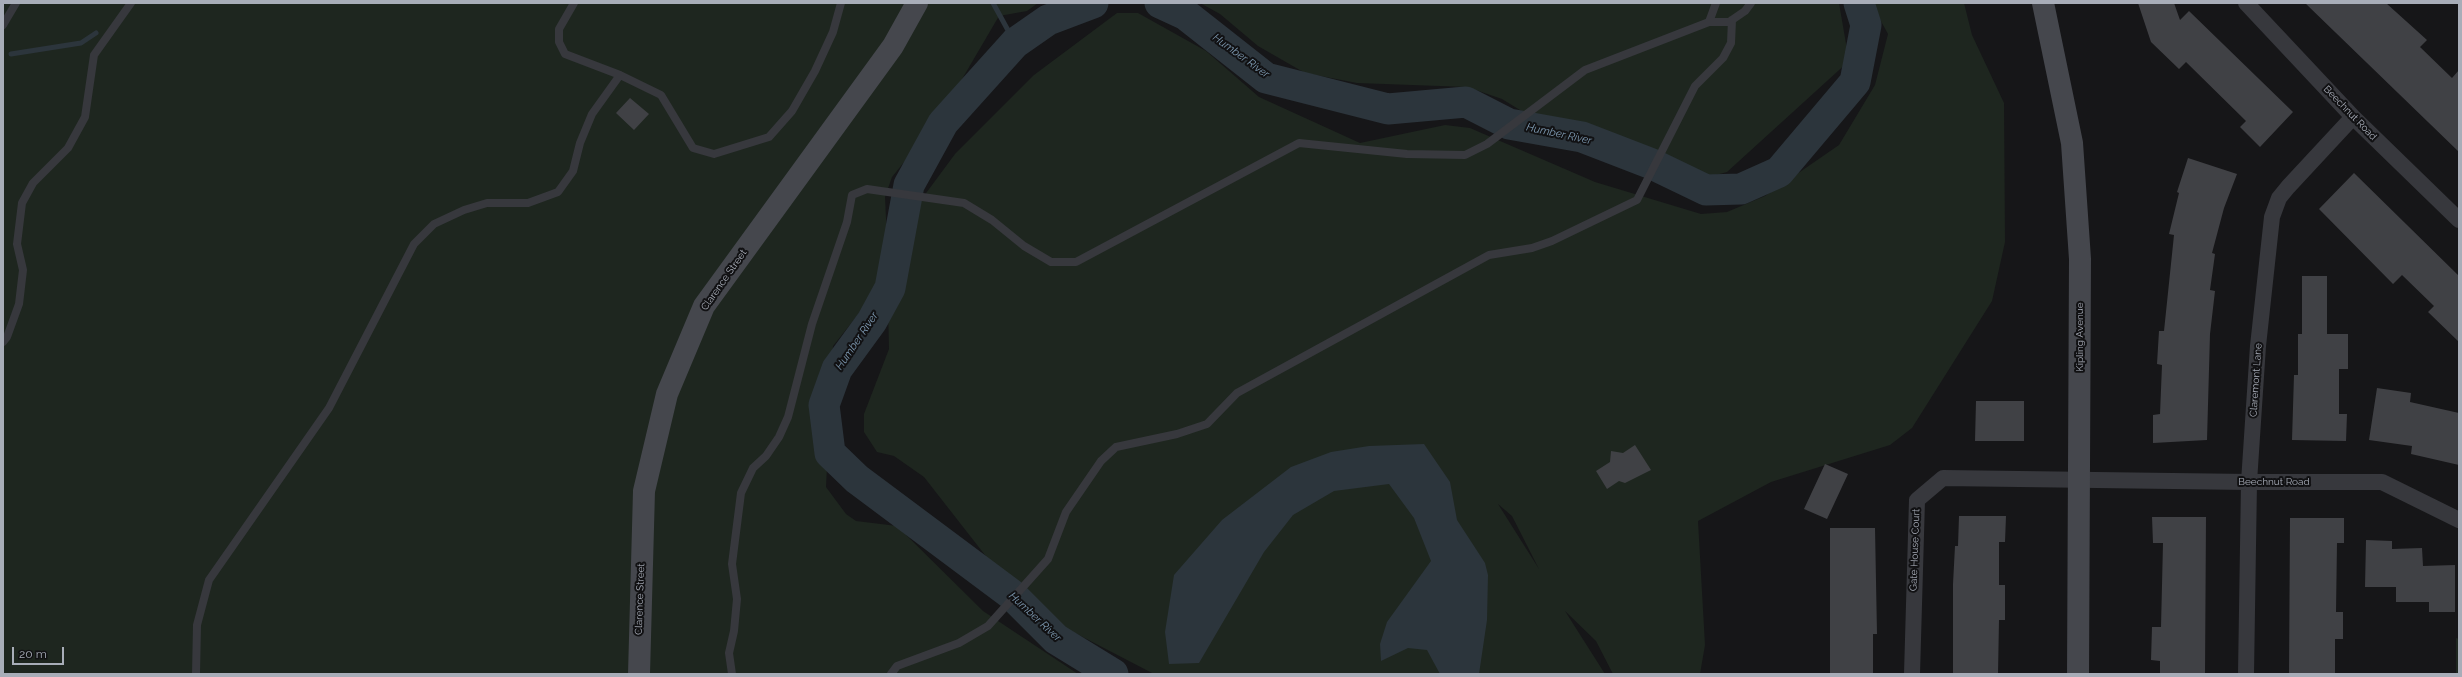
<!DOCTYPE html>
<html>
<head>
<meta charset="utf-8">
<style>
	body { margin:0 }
	#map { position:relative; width:2462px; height:677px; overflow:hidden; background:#161618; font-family:Raleway,sans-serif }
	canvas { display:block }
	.frame { position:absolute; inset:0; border:4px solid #a8adb8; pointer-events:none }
	.scale { position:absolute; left:12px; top:647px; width:52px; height:18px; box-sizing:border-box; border:2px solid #a8adb8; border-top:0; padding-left:5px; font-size:12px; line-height:14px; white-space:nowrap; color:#a8adb8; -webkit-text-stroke:3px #111113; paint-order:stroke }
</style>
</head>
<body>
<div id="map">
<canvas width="2462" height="677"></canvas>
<div class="frame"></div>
<div class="scale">20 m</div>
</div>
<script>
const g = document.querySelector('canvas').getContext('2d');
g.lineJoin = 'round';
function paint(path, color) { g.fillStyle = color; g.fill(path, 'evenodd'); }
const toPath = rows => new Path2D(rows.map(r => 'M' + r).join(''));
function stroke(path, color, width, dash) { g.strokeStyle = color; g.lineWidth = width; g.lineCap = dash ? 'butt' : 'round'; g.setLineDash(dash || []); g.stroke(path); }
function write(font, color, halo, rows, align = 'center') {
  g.font = font + ' Raleway,sans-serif'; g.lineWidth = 4; g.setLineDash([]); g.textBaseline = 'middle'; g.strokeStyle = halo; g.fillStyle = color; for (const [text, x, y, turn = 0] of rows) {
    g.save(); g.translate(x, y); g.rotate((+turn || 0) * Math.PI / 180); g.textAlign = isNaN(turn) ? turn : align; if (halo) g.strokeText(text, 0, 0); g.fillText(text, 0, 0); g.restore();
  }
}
const green = toPath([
	[3,3,1038,3,1027,11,999,16,938,120,892,177,885,197,888,260,868,302,833,346,826,487,846,514,856,521,897,526,983,611,1078,674,3,674],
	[1200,3,1839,3,1849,61,1727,172,1690,182,1546,126,1502,99,1467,87,1357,83,1305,73,1258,46,1220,14],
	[1871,3,1964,3,1972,35,2004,103,2005,242,1992,301,1912,428,1890,445,1771,482,1698,521,1705,645,1700,674,1613,674,1596,641,1565,611,1605,674,1154,674,1052,621,992,564,924,477,894,456,877,452,864,432,864,414,889,349,888,307,905,271,918,204,955,154,1034,75,1117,13,1138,13,1206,51,1259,97,1360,143,1445,125,1470,128,1595,182,1701,214,1727,212,1765,196,1839,145,1875,85,1888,34],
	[1498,504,1512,516,1539,569],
	[2456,638,2459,639,2459,674,2456,674]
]);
const water = toPath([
	[1424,444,1450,482,1457,520,1485,563,1488,575,1487,620,1479,674,1440,674,1427,650,1408,648,1381,661,1380,644,1387,622,1431,561,1414,518,1389,484,1334,491,1293,515,1264,552,1199,663,1169,664,1165,632,1174,575,1222,520,1291,467,1331,452,1369,446]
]);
const stream = toPath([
	[993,3,1015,43],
	[11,54,81,43,96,33]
]);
const river = toPath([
	[1093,3,1048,20,1015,43,943,123,909,185,890,288,872,321,837,369,824,405,830,453,857,479,1011,594,1056,639,1113,674],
	[1160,3,1186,15,1266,78,1388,109,1466,102,1509,124,1582,137,1652,164,1706,190,1741,189,1779,172,1855,82,1866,25,1859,3]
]);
const building = toPath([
	[2138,3,2174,3,2180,20,2189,11,2293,112,2260,147,2240,127,2246,121,2186,62,2179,69,2151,42],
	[2305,3,2386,3,2427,40,2420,47,2452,78,2459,70,2459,152],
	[630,98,649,114,634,130,616,113],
	[2188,158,2237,174,2224,208,2212,253,2215,254,2210,290,2215,291,2210,334,2207,440,2153,443,2153,415,2160,414,2162,365,2157,364,2159,331,2164,331,2174,235,2169,234,2179,193,2177,192],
	[2354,173,2459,276,2459,342,2428,312,2434,306,2402,275,2393,284,2319,209],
	[2302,276,2327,276,2327,334,2348,334,2348,369,2339,369,2339,414,2347,414,2346,441,2292,440,2294,375,2298,375,2298,334,2302,334],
	[2377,388,2411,393,2410,402,2459,413,2459,465,2411,454,2412,446,2369,440],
	[1976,401,2024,401,2024,441,1975,441],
	[1635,445,1651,470,1625,483,1619,481,1607,489,1596,471,1610,462,1611,451,1623,453],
	[1825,464,1848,474,1827,519,1804,509],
	[1959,516,2006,516,2005,542,1999,542,1999,585,2005,585,2005,620,1999,620,1998,674,1953,674,1953,584,1955,546,1958,546],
	[2152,517,2206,517,2205,674,2160,674,2160,661,2151,660,2152,627,2161,627,2163,543,2153,543],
	[2290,518,2344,518,2344,543,2337,543,2336,612,2343,612,2343,639,2335,639,2335,674,2289,674],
	[1830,528,1875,528,1877,634,1873,634,1873,674,1830,674],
	[2366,540,2392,541,2392,549,2422,548,2423,566,2455,565,2455,612,2429,612,2429,602,2396,602,2396,587,2365,587]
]);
const lane = toPath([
	[574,3,559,29,559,42,565,54,620,75,661,95,693,148,714,154,769,137,792,111,815,71,833,32,841,3],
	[1709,22,1729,22,1745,11,1751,3],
	[3,25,16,3],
	[3,342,7,337,19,304,23,270,17,244,22,203,33,183,68,148,85,117,94,55,131,3],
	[196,674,197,625,209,580,329,408,414,244,434,224,464,210,487,203,528,203,558,192,573,171,580,143,592,114,620,75],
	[732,674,729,653,734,631,737,599,732,564,741,493,753,468,766,456,779,437,788,417,812,324,847,222,852,195,867,189,964,203,992,220,1024,246,1051,262,1076,262,1299,143,1407,154,1465,155,1487,144,1585,70,1709,22,1716,3],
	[891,674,897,666,959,643,988,626,1048,559,1066,512,1101,461,1116,447,1177,434,1207,424,1237,393,1489,255,1532,248,1552,241,1637,200,1695,86,1723,58,1731,43,1732,20]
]);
const street = toPath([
	[2246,3,2353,117,2459,220],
	[1912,674,1917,500,1943,478,2249,482,2382,482,2459,520],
	[2246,674,2249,482,2258,346,2272,217,2279,198,2288,187,2353,117]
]);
const secondary = toPath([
	[2043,3,2072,143,2080,259,2078,674],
	[639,674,644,491,667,394,704,306,893,46,917,3]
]);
const streetNames = [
	["Beechnut Road",2350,113,46],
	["Clarence Street",724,280,-55],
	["Kipling Avenue",2080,337,-90],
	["Claremont Lane",2256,380,-86],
	["Beechnut Road",2274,482],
	["Gate House Court",1915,550,-88],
	["Clarence Street",640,599,-88]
];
const waterNames = [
	["Humber River",1241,56,36],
	["Humber River",1559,134,12],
	["Humber River",857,341,-56],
	["Humber River",1035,617,43]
];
paint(green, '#1e261f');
paint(water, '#2c353c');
stroke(stream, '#2c353c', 5);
stroke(river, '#2c353c', 31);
paint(building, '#404145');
stroke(lane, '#37383d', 8);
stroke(street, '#37383d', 16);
stroke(secondary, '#45474d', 22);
write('10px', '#a8adb8', '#111113', streetNames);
write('italic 11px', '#7f9bb3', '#111113', waterNames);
</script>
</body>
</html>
